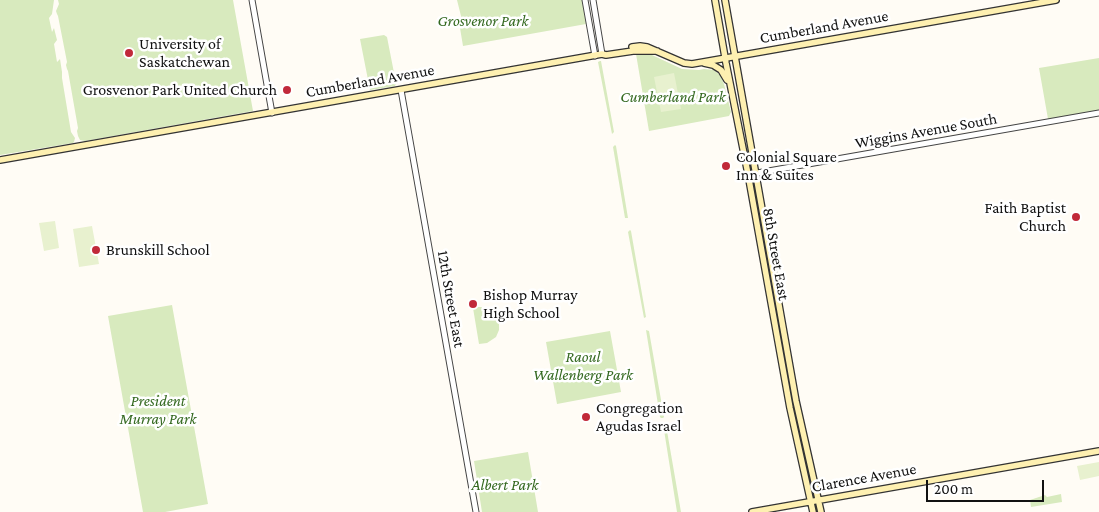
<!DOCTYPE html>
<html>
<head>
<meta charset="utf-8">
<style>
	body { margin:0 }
	#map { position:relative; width:1099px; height:512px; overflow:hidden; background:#fffcf5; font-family:"Crimson Pro",serif }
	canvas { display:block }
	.scale { position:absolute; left:926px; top:480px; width:118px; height:22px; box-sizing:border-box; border:2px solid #111; border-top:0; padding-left:6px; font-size:15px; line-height:18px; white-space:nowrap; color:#111; -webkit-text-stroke:4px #fff; paint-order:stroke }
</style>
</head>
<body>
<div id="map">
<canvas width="1099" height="512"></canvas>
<div class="scale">200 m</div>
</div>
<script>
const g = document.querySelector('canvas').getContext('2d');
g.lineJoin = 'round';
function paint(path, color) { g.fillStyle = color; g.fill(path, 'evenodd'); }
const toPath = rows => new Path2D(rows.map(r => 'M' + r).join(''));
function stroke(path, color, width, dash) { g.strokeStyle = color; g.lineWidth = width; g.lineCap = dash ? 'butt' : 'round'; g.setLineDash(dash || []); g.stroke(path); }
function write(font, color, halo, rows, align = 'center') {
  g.font = font + ' "Crimson Pro",serif'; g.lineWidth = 5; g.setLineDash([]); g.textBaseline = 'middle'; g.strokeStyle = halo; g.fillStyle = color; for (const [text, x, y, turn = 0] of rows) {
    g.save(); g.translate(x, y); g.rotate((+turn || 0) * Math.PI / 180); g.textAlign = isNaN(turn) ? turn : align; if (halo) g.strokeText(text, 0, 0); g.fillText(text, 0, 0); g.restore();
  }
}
const green = toPath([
	[0,0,54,0,52,14,49,18,52,32,54,28,57,40,54,44,57,62,60,59,62,72,62,78,71,132,75,138,74,142,73,143,0,155],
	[58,0,233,0,253,111,85,141,80,140,78,136,77,131,78,128,68,71,67,69,66,65,67,62,58,16,57,14,56,11,59,4],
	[457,0,582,0,586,24,463,46,459,22,462,20],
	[384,35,387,37,396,83,395,86,370,90,360,39],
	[636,54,652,55,682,69,699,70,704,69,714,70,720,75,724,84,731,112,729,116,649,131],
	[1099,58,1099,110,1048,119,1039,68],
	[600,61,601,61,614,132,612,134,598,62],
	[615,145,616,146,628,218,625,218,613,147],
	[630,230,631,231,646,317,644,318,628,232],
	[172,305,208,504,165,512,143,512,108,316],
	[477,307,484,307,491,309,497,315,499,322,499,330,496,337,487,343,479,344,473,308],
	[646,330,649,331,664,417,663,418,661,418,660,417],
	[610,331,621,392,557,404,546,342],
	[664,430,667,431,681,512,677,512],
	[528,452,538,512,482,512,474,461],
	[1061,494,1062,502,1031,507,1030,500,1045,495,1047,497]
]);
const pitch = toPath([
	[674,73,681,109,661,112,654,77],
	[55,221,59,248,44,251,39,223],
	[92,226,99,264,79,267,73,229],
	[1099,462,1099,476,1080,480,1077,466]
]);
const tertiary = toPath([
	[252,0,272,113],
	[585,0,595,56],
	[593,0,602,54],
	[401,90,476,512],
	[757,173,1099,113]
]);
const secondary = toPath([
	[715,0,726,63,748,174,790,408,813,512],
	[725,0,796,401,821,512],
	[632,47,640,46,647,47,684,63,692,64,1056,0],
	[704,63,713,65,721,70,727,80],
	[0,160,602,54,606,55,633,51,657,51],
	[752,512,1099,451]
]);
const markers = [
	[129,53,5,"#c1293a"],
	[287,90,5,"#c1293a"],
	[726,166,5,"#c1293a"],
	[1076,217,5,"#c1293a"],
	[96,250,5,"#c1293a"],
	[473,304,5,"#c1293a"],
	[586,417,5,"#c1293a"]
];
const parkNames = [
	["Grosvenor Park",483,21],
	["Cumberland Park",673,97],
	["Raoul",583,357],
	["Wallenberg Park",583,375],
	["President",158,401],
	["Murray Park",158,419],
	["Albert Park",505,485]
];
const streetNames = [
	["Cumberland Avenue",824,27,-10],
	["Cumberland Avenue",370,81,-10],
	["Wiggins Avenue South",926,131,-10],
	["8th Street East",776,254,80],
	["12th Street East",451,299,80],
	["Clarence Avenue",864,478,-10]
];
const poiNames = [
	["University of",139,44],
	["Saskatchewan",139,62],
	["Grosvenor Park United Church",277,90,"right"],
	["Colonial Square",736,157],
	["Inn & Suites",736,175],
	["Faith Baptist",1066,208,"right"],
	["Church",1066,226,"right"],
	["Brunskill School",106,250],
	["Bishop Murray",483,295],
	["High School",483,313],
	["Congregation",596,408],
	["Agudas Israel",596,426]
];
paint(green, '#d8eabe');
paint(pitch, '#e8f1cf');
stroke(tertiary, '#444', 7);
stroke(secondary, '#333', 8);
stroke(tertiary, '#fff', 5);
stroke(secondary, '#fef0b1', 5.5);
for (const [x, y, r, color] of markers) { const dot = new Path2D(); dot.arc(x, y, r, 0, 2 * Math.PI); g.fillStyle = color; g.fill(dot); stroke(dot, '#fff', 2); }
write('italic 16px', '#346920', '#fff', parkNames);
write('16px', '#111', '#fff', streetNames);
write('16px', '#111', '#fff', poiNames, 'left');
</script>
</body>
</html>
